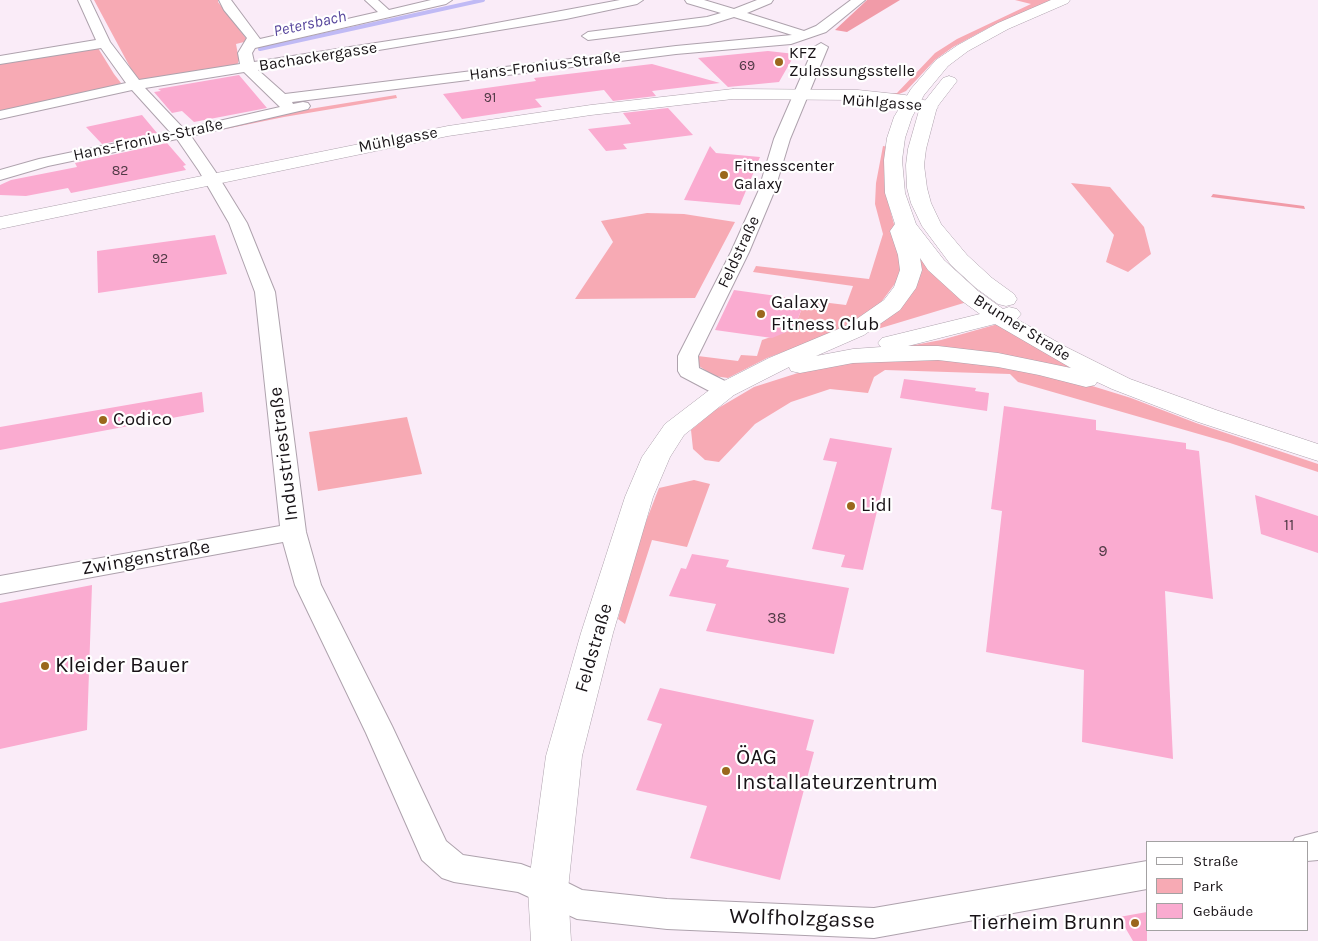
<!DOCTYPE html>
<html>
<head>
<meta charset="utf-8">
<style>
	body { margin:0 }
	#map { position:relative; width:1318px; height:941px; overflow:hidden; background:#faecf8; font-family:Karla,sans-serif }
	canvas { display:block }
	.legend { position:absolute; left:1146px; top:841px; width:162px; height:90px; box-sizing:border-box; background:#fff; border:1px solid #a3a1a2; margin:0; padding:6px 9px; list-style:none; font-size:15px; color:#181317 }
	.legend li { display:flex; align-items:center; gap:10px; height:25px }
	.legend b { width:25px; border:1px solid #a3a1a2 }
</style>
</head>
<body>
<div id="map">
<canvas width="1318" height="941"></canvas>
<ul class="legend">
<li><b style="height:6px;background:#fff"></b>Straße</li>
<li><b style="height:14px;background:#f7aab4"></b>Park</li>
<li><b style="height:14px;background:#faabd0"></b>Gebäude</li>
</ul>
</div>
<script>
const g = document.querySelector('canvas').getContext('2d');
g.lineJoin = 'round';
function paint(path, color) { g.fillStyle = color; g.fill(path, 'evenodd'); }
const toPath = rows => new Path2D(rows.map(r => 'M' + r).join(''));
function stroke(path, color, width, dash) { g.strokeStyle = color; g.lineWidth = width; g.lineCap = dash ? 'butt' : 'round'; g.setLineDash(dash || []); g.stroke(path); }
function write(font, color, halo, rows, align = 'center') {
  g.font = font + ' Karla,sans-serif'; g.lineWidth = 4.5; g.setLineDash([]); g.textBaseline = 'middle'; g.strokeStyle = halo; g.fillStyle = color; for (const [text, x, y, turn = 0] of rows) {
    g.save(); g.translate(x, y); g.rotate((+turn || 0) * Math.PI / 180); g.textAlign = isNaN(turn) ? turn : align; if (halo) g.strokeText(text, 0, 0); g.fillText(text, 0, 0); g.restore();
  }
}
const green = toPath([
	[94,0,218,0,218,2,248,41,236,44,239,60,236,68,138,82],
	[1015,0,1053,0,990,27,953,47,935,60,906,91,897,95,890,94,897,93,935,53,957,39,1031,4],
	[98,48,114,74,121,83,117,87,0,112,0,62],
	[396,95,397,98,284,117,196,135,291,112],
	[883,146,889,147,888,202,901,250,900,277,876,309,832,334,767,358,728,378,714,376,699,366,696,359,698,356,738,361,741,355,757,356,762,340,794,329,805,300,846,305,853,286,753,272,756,266,869,279,883,234,875,204,876,183],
	[1071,183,1110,187,1144,227,1151,254,1128,272,1106,262,1114,235],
	[647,213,684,214,735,222,695,298,575,299,613,242,601,221],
	[920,257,967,302,871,331,867,328],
	[998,324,1078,369,911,348,909,346,941,340],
	[938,357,991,363,1089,385,1131,398,1196,423,1318,464,1318,472,1230,443,1018,382,1010,374,885,370,874,377,868,393,830,389,791,402,755,424,719,462,705,460,693,449,691,430,715,410,754,387,801,372,839,362],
	[407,417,422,474,318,491,309,432],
	[694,480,710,484,687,547,652,540,625,624,618,619,636,547,659,488]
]);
const forest = toPath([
	[867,0,900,0,847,32,835,30],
	[1213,194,1304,206,1305,209,1211,197]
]);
const stream = toPath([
	[260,49,483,0]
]);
const building = toPath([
	[768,51,795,54,779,82,728,87,698,58],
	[652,64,720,83,652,91,656,96,613,101,604,90,535,99,542,107,462,119,443,94,536,81,534,78],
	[239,75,267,108,194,122,182,111,172,113,154,92,161,91,158,89],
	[668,108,693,135,623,144,627,149,606,151,588,129,631,124,623,113],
	[142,115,157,133,102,144,86,127],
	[167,143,186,165,183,166,186,170,71,193,68,188,26,196,0,195,0,185,11,180,77,167,75,163],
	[710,146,716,153,760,157,740,205,684,200],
	[215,235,227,274,98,293,97,251],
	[734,290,805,300,794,329,772,338,715,330],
	[904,379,976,388,975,391,989,393,987,411,900,398],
	[202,392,204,412,0,450,0,427],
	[1004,406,1096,420,1096,430,1186,443,1186,449,1199,451,1213,599,1165,591,1173,759,1082,742,1084,670,986,652,1002,511,991,509],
	[830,438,892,448,863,570,841,567,845,555,812,549,837,462,823,460],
	[1255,495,1318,516,1318,553,1261,534],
	[692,554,729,560,726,567,849,588,834,654,706,631,716,604,669,596,681,568,686,569],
	[92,585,87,730,0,749,0,603],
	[660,688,814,720,806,750,814,752,780,880,690,858,707,806,636,790,662,724,647,720],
	[1147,912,1147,941,1133,941,1119,917]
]);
const street = toPath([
	[78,0,90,0,110,42,139,80,240,64,238,53,247,38,224,10,219,0,231,0,260,39,378,12,365,0,378,0,389,10,431,0,452,0,446,4,255,48,252,53,254,62,459,30,620,0,643,0,637,4,566,19,258,70,285,94,676,46,792,35,734,17,708,25,588,40,582,36,588,32,707,17,721,13,687,3,685,0,704,0,734,9,757,0,773,0,771,3,747,13,804,31,816,26,851,0,865,0,826,32,791,44,676,54,292,102,293,104,303,102,308,103,310,106,308,109,191,136,215,171,247,223,275,292,306,532,321,585,392,726,446,841,463,855,521,864,560,879,582,890,667,899,874,908,1147,861,1147,889,874,938,667,929,577,919,518,892,454,882,442,878,422,860,366,733,295,585,283,542,0,594,0,576,280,526,255,292,229,223,199,171,177,139,48,166,0,180,0,170,39,159,170,132,132,90,0,119,0,111,126,83,101,48,0,64,0,56,96,40,78,0],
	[244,72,280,107,184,129,145,88,244,72],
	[821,43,828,47,790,139,774,192,749,252,698,356,699,368,733,385,736,390,733,395,725,397,717,395,681,376,678,371,678,356,731,252,758,192,774,139,814,47,821,43],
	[1318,832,1318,860,1307,861,1307,842,1293,842,1295,838,1318,832]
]);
const secondary = toPath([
	[733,89,858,90,905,95,935,103,938,107,935,111,929,112,904,105,858,100,733,99,591,115,448,136,0,229,0,217,448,126,591,105,733,89]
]);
const primary = toPath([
	[1051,0,1070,0,1068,3,1008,29,968,51,948,66,924,95,912,117,905,138,902,160,905,193,916,224,944,260,978,291,1003,309,1009,307,1017,309,1021,314,1017,319,1020,321,1066,347,1130,379,1216,410,1318,444,1318,461,1198,422,1112,389,1097,382,1095,385,1086,387,1039,375,998,367,938,360,853,363,800,373,791,371,789,367,734,395,684,435,670,457,653,497,613,633,582,756,568,889,571,941,531,941,528,889,546,756,581,633,625,497,642,457,665,424,716,385,769,358,848,325,884,300,894,287,900,270,898,255,890,231,895,224,885,193,884,160,887,138,894,117,911,89,936,60,958,45,998,23,1051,0],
	[920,258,928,270,962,301,980,314,882,338,878,343,881,347,853,349,816,356,864,335,900,310,916,288,922,270,920,258],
	[995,324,1071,368,998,353,938,346,908,346,995,324],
	[949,76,955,78,957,81,937,107,926,149,924,165,927,188,931,203,941,224,967,255,992,278,1014,294,1017,299,1014,304,1006,306,998,304,976,288,951,265,922,226,911,203,907,188,906,165,908,149,920,107,943,78,949,76]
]);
const markers = [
	[779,62,5,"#9a671c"],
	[724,175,5,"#9a671c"],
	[761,314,5,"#9a671c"],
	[103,420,5,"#9a671c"],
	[851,506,5,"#9a671c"],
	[45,666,5,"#9a671c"],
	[726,771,5,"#9a671c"],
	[1135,923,5,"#9a671c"]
];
const farNumbernames = [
	["69",747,66],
	["91",490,98],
	["82",120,171],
	["92",160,259]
];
const farWaternames = [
	["Petersbach",310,24,-12]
];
const farPoinames = [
	["KFZ",789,53],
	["Zulassungsstelle",789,71],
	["Fitnesscenter",734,166],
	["Galaxy",734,184]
];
const farStreetnames = [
	["Bachackergasse",318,57,-9],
	["Hans-Fronius-Straße",545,66,-7],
	["Mühlgasse",882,103,4],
	["Hans-Fronius-Straße",148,140,-12],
	["Mühlgasse",398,140,-11],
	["Feldstraße",739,252,-65],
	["Brunner Straße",1022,328,32]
];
const numberNames = [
	["11",1289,525],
	["9",1103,551],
	["38",777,618]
];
const poiNames = [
	["Galaxy",771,303],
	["Fitness Club",771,325],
	["Codico",113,420],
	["Lidl",861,506]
];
const streetNames = [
	["Industriestraße",284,454,-97],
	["Zwingenstraße",146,558,-10],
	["Feldstraße",594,648,-74]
];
const nearPoinames = [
	["Kleider Bauer",55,666],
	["ÖAG",736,758],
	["Installateurzentrum",736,783],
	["Tierheim Brunn",1125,923,"right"]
];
const nearStreetnames = [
	["Wolfholzgasse",802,919,2]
];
paint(green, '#f7aab4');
paint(forest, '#f19ba8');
stroke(stream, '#c0baf5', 4);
paint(building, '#faabd0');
stroke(street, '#aea2ad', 2);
stroke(secondary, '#aea2ad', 1);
stroke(primary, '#aea2ad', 1);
paint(street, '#fff');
paint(secondary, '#fff');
paint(primary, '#fff');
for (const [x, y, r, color] of markers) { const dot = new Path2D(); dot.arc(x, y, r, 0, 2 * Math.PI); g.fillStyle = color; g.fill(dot); stroke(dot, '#fff', 2); }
write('14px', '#503945', null, farNumbernames);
write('italic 16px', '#57469c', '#fff', farWaternames);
write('16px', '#181317', '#fff', farPoinames, 'left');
write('16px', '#181317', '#fff', farStreetnames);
write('16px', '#503945', null, numberNames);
write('19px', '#181317', '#fff', poiNames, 'left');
write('19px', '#181317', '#fff', streetNames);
write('22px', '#181317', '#fff', nearPoinames, 'left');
write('22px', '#181317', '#fff', nearStreetnames);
</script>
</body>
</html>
